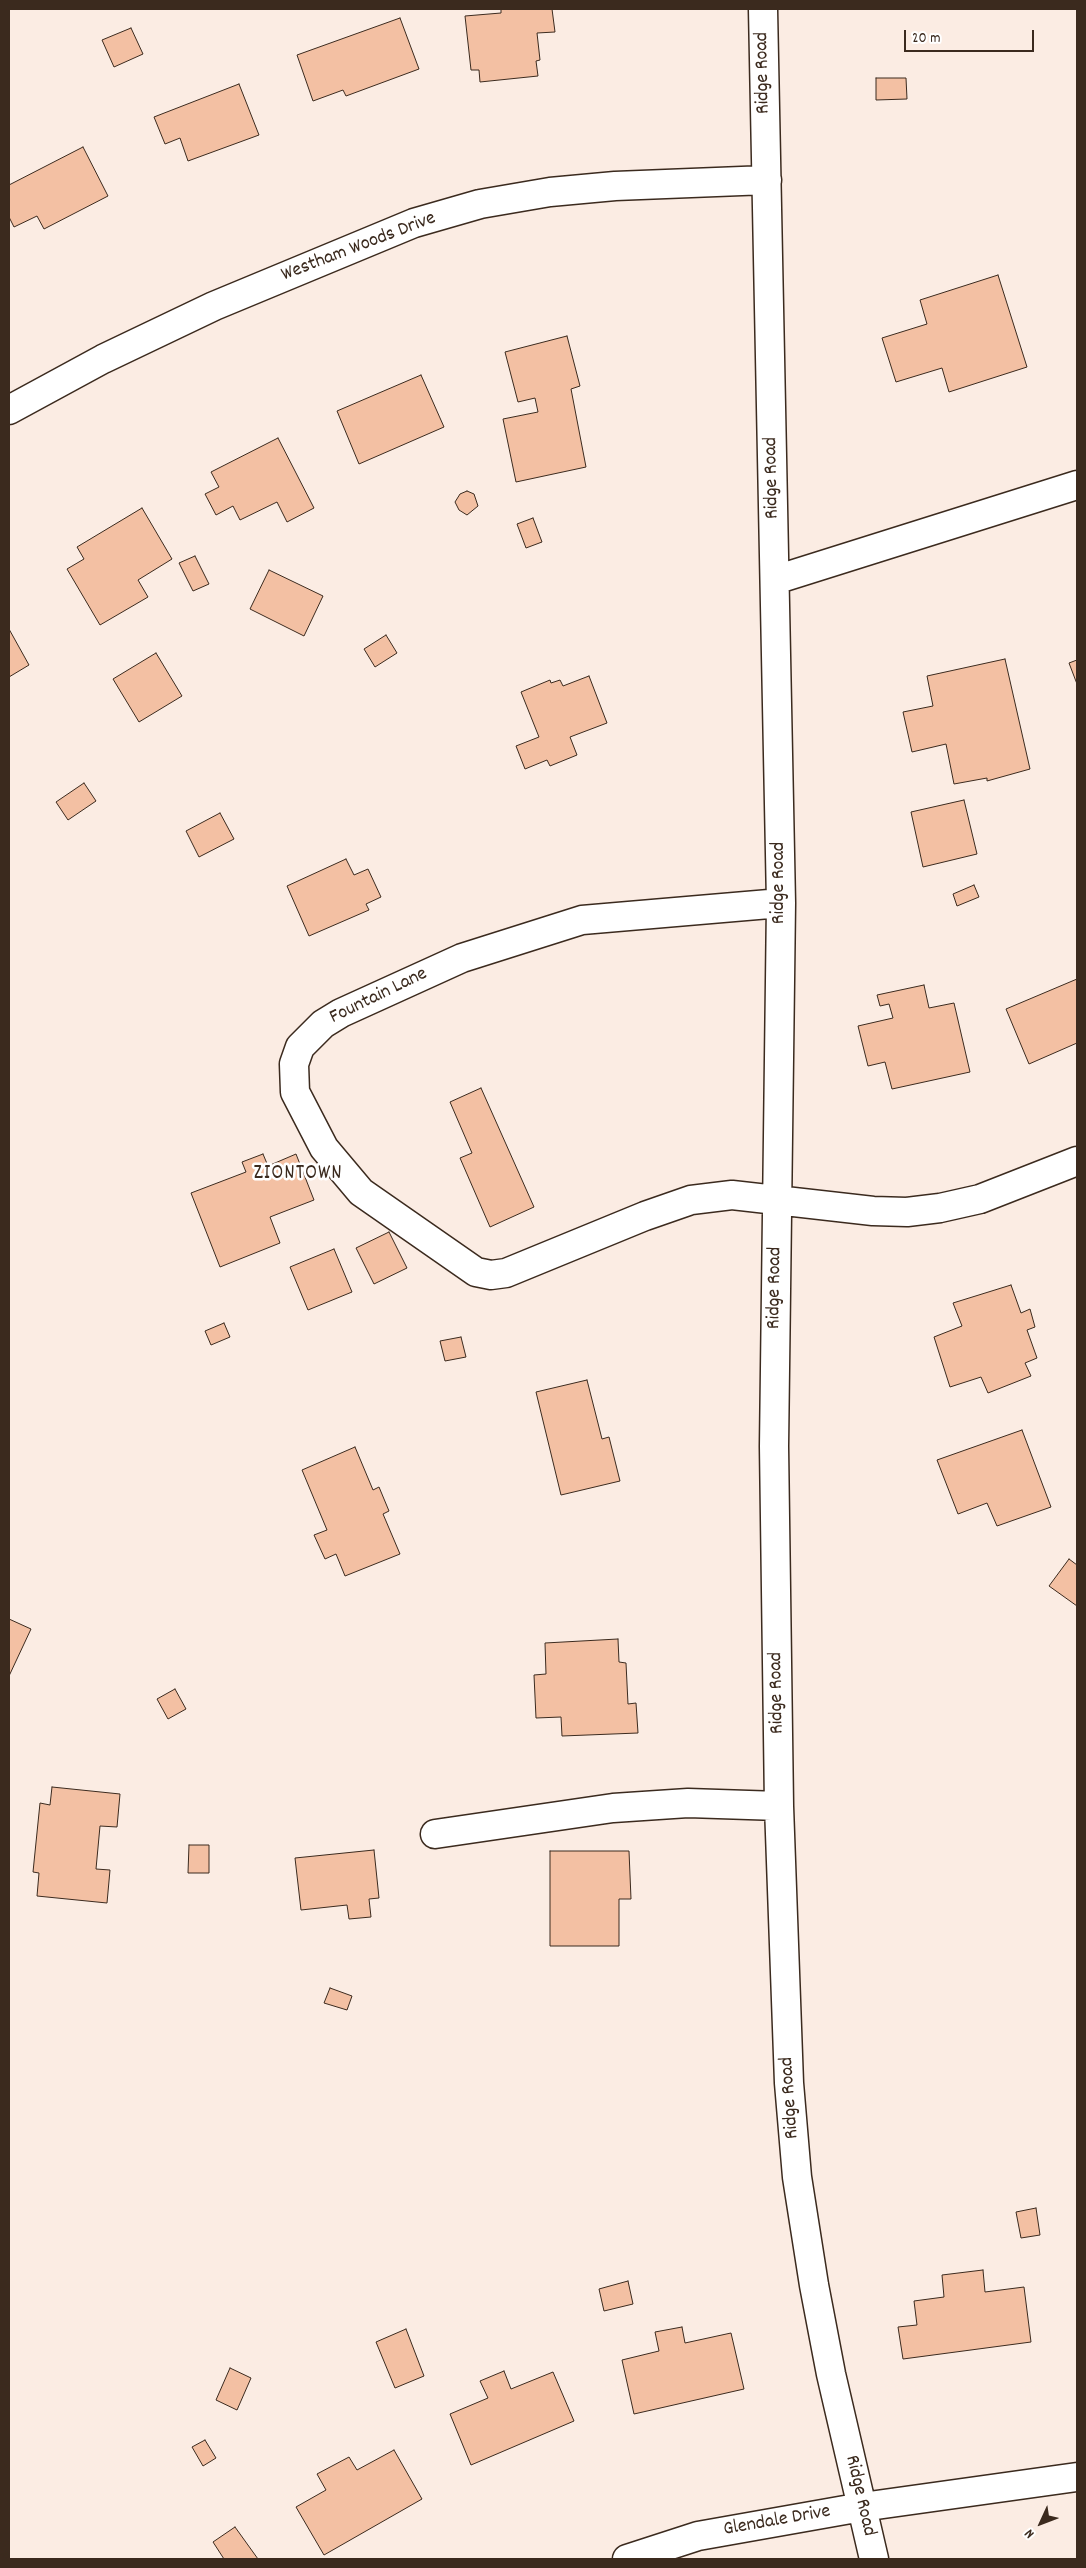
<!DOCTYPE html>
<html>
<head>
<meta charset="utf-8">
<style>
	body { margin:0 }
	#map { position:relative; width:1086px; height:2568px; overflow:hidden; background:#fbece3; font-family:Dekko,sans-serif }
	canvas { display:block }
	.frame { position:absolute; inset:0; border:10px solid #3b2a1e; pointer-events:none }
	.north { position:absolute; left:1016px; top:2498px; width:50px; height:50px; -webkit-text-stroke:4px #fff; paint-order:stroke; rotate:227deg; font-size:14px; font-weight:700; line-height:20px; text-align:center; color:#3b2a1e }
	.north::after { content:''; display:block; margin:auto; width:18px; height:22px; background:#3b2a1e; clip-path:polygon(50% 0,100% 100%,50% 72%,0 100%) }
	.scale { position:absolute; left:904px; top:30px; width:130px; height:22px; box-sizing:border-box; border:2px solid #3b2a1e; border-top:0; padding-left:6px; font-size:15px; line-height:18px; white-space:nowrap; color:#3b2a1e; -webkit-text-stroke:4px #fff; paint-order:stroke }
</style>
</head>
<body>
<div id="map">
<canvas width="1086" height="2568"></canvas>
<div class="frame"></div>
<div class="north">N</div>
<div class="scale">20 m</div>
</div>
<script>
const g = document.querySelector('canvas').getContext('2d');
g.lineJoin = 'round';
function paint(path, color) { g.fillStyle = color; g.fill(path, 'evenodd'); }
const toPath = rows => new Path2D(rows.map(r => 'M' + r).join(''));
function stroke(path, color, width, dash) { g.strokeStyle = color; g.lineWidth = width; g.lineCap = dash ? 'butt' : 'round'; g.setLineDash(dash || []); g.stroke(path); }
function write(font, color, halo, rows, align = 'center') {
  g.font = font + ' Dekko,sans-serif'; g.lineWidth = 5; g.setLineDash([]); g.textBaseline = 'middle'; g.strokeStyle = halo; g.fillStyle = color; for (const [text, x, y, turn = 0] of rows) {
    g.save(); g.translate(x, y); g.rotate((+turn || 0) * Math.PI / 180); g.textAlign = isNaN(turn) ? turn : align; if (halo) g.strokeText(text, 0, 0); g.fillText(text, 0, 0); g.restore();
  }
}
const building = toPath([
	[501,9,552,9,555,32,537,33,540,60,536,61,538,76,480,82,479,70,471,70,465,16,501,13,501,9],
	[400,18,419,69,346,96,343,90,313,101,297,55,400,18],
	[131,28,143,54,114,67,102,40,131,28],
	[876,78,906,78,907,99,876,100,876,78],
	[239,84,259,135,188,161,180,138,165,144,154,117,239,84],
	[83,147,108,196,44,229,37,216,14,227,9,217,9,185,83,147],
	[998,275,1027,367,949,392,942,368,896,382,882,338,927,324,920,300,998,275],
	[567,336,580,386,571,389,586,467,516,482,503,419,538,412,535,398,518,402,505,352,567,336],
	[421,375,444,427,359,464,337,411,421,375],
	[278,438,314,508,287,522,277,502,240,520,233,506,216,515,205,494,219,487,211,472,278,438],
	[467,491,474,494,478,506,467,515,459,510,455,502,460,494,467,491],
	[142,508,172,559,138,580,148,597,100,625,67,569,84,559,77,547,142,508],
	[533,518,542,542,526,548,517,524,533,518],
	[195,556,209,584,193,591,179,563,195,556],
	[269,570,323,596,304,636,250,609,269,570],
	[9,629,29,665,9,677,9,629],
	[386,635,397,653,375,667,364,649,386,635],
	[156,653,182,696,139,722,113,679,156,653],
	[1005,659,1030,769,987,781,987,778,954,784,946,744,912,752,903,712,933,706,927,676,1005,659],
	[1077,660,1077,684,1069,663,1077,660],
	[589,676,607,723,570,737,577,755,550,766,547,760,525,769,516,746,539,737,521,692,550,680,551,683,560,680,563,686,589,676],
	[84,783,96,801,68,820,56,802,84,783],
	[964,800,977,854,923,867,911,812,964,800],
	[220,813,234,839,199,857,186,831,220,813],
	[346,859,354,875,368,869,381,897,366,904,369,910,309,936,287,886,346,859],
	[974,885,979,897,957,906,953,894,974,885],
	[1077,979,1077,1043,1029,1064,1006,1009,1077,979],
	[924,985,929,1008,954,1003,970,1072,892,1089,885,1062,868,1066,858,1026,893,1018,889,1004,880,1006,877,995,924,985],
	[481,1088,534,1207,490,1227,460,1158,472,1153,450,1102,481,1088],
	[263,1154,268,1166,296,1154,314,1200,270,1217,280,1243,220,1267,191,1193,246,1172,242,1162,263,1154],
	[389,1232,407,1268,374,1284,356,1248,389,1232],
	[334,1249,352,1292,308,1310,290,1267,334,1249],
	[1011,1285,1021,1313,1030,1309,1035,1327,1027,1330,1037,1358,1025,1363,1031,1376,988,1393,981,1377,950,1387,934,1337,962,1326,953,1303,1011,1285],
	[224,1323,230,1337,211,1345,205,1331,224,1323],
	[461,1337,466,1357,445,1361,440,1341,461,1337],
	[587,1380,602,1439,609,1437,620,1481,561,1495,536,1392,587,1380],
	[1022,1430,1051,1507,997,1526,987,1503,958,1514,937,1460,1022,1430],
	[355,1447,373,1490,379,1487,389,1511,383,1514,400,1554,345,1576,336,1554,325,1559,314,1535,327,1530,302,1470,355,1447],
	[1069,1559,1077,1565,1077,1606,1049,1586,1069,1559],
	[9,1619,31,1629,9,1676,9,1619],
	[618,1639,619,1662,626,1663,628,1704,636,1703,638,1733,562,1736,561,1717,536,1718,534,1675,546,1674,545,1643,618,1639],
	[175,1689,186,1709,168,1719,157,1699,175,1689],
	[52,1787,120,1794,117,1827,100,1826,96,1869,110,1870,107,1903,37,1896,39,1873,33,1872,40,1803,50,1805,52,1787],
	[189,1845,209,1845,209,1873,188,1873,189,1845],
	[374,1850,379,1898,369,1899,371,1917,349,1919,347,1905,301,1910,295,1858,374,1850],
	[550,1851,629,1851,631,1899,619,1899,619,1946,550,1946,550,1851],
	[330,1988,352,1996,347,2010,324,2003,330,1988],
	[1036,2208,1040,2235,1021,2238,1016,2212,1036,2208],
	[983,2270,985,2292,1024,2287,1031,2342,903,2359,898,2327,917,2325,914,2301,944,2297,942,2275,983,2270],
	[628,2281,633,2304,604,2311,599,2289,628,2281],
	[682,2327,685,2343,731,2333,744,2389,634,2414,622,2360,659,2351,655,2332,682,2327],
	[406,2329,424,2376,395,2388,376,2342,406,2329],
	[230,2368,251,2378,237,2410,216,2400,230,2368],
	[504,2371,511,2389,553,2372,574,2421,471,2465,450,2414,488,2398,480,2381,504,2371],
	[205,2440,216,2458,203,2466,192,2447,205,2440],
	[394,2450,422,2499,324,2555,296,2507,326,2490,317,2474,349,2457,357,2470,394,2450],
	[235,2527,258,2559,224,2559,213,2542,235,2527]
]);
const minor = toPath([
	[763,9,781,903,774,1446,779,1806,789,2083,797,2177,814,2285,831,2374,874,2559],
	[9,410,103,359,214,306,414,223,480,204,550,192,615,186,767,180],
	[775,580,1077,485],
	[781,903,582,920,462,958,341,1013,323,1024,300,1047,294,1064,295,1092,324,1148,361,1192,476,1272,491,1275,506,1273,645,1216,691,1200,732,1195,873,1211,907,1212,940,1208,980,1199,1077,1161],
	[435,1834,613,1808,688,1803,779,1806],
	[627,2559,698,2536,862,2507,1077,2477]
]);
const streetNames = [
	["Ridge Road",764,73,-91],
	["Westham Woods Drive",359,248,-21],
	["Ridge Road",773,478,-91],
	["Ridge Road",780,883,-90],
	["Fountain Lane",379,997,-26],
	["Ridge Road",776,1288,-89],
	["Ridge Road",778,1693,-91],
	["Ridge Road",791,2098,-94],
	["Ridge Road",859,2496,77],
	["Glendale Drive",777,2522,-10]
];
const neighbourhoodNames = [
	["ZIONTOWN",298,1175]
];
paint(building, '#f3c0a3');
stroke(building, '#3b2a1e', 1);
stroke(minor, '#3b2a1e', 31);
stroke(minor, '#fff', 28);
write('20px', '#3b2a1e', '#fff', streetNames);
g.letterSpacing = '1px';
write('21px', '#3b2a1e', '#fff', neighbourhoodNames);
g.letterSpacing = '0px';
</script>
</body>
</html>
